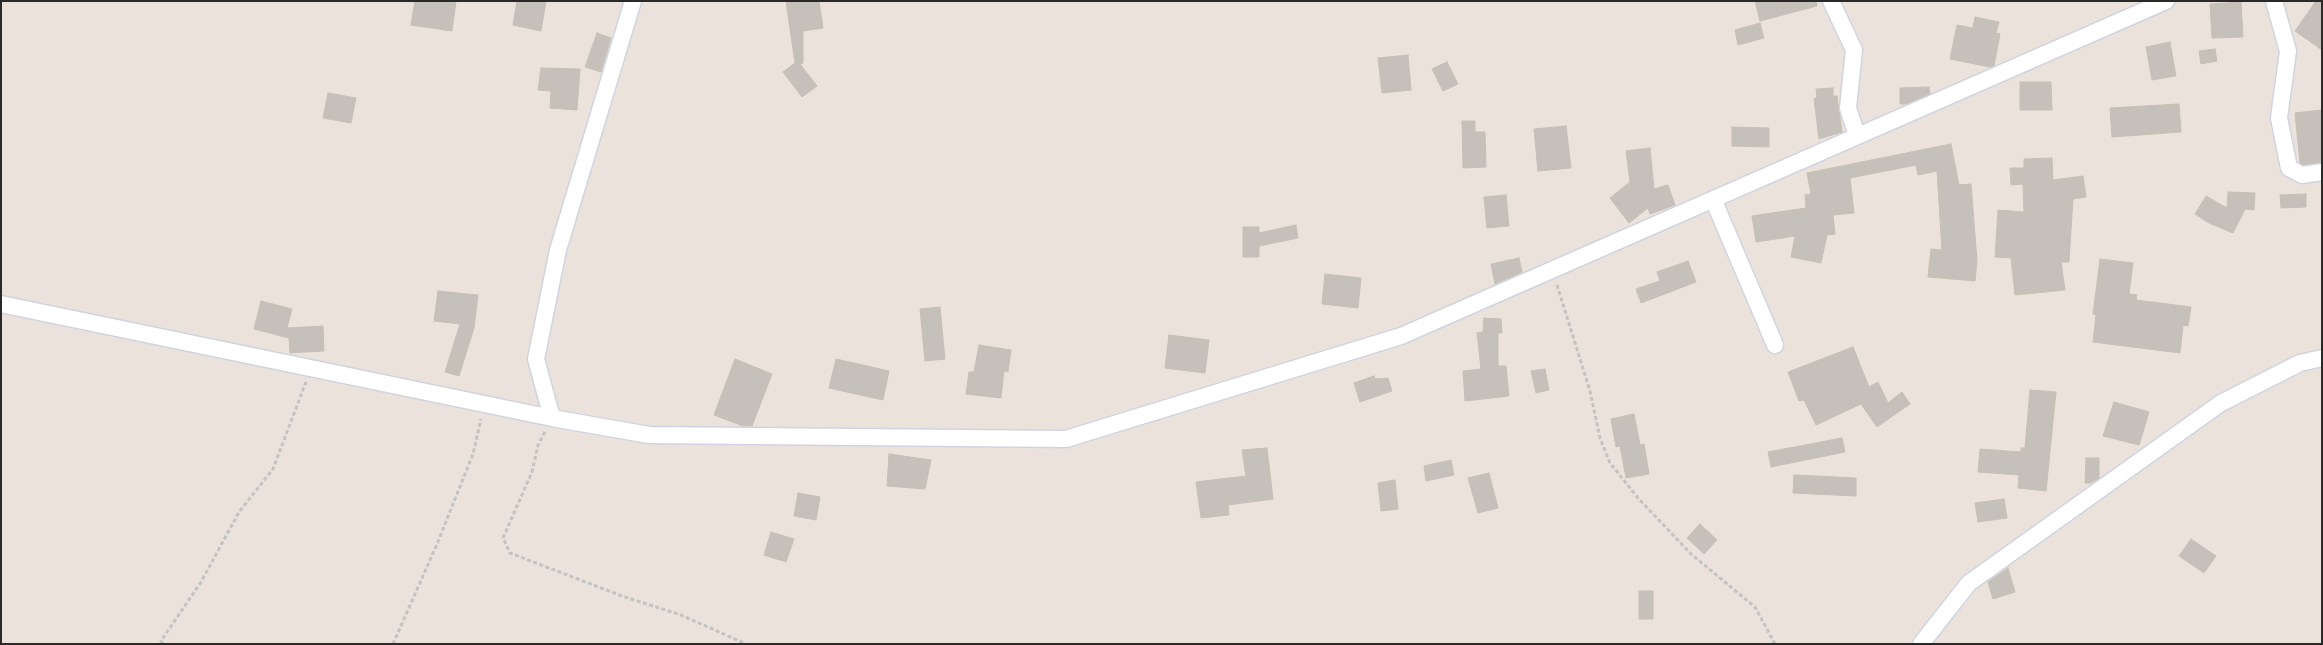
<!DOCTYPE html>
<html>
<head>
<meta charset="utf-8">
<style>
	body { margin:0 }
	#map { position:relative; width:2323px; height:645px; overflow:hidden; background:#ebe3db; font-family:"Sofia Sans Condensed",sans-serif }
	canvas { display:block }
	.frame { position:absolute; inset:0; border:2px solid #292929; pointer-events:none }
</style>
</head>
<body>
<div id="map">
<canvas width="2323" height="645"></canvas>
<div class="frame"></div>
</div>
<script>
const g = document.querySelector('canvas').getContext('2d');
g.lineJoin = 'round';
function paint(path, color) { g.fillStyle = color; g.fill(path, 'evenodd'); }
const toPath = rows => new Path2D(rows.map(r => 'M' + r).join(''));
function stroke(path, color, width, dash) { g.strokeStyle = color; g.lineWidth = width; g.lineCap = dash ? 'butt' : 'round'; g.setLineDash(dash || []); g.stroke(path); }
const building = toPath([
	[415,1,456,1,452,31,411,25,415,1],
	[517,1,546,1,541,31,513,25,517,1],
	[786,1,819,1,823,28,803,31,803,63,800,64,817,86,802,97,783,72,795,63,786,1],
	[1755,1,1816,1,1817,6,1760,21,1755,1],
	[2316,1,2322,1,2322,50,2295,31,2316,1],
	[2241,2,2243,37,2212,38,2210,4,2241,2],
	[1975,17,1999,22,1996,33,2000,34,1994,66,1990,67,1950,59,1957,25,1973,28,1975,17],
	[1760,23,1764,38,1738,45,1735,30,1760,23],
	[597,33,611,38,601,72,585,67,597,33],
	[2170,42,2176,76,2152,80,2146,47,2170,42],
	[2215,49,2217,61,2201,64,2199,51,2215,49],
	[1408,55,1411,90,1382,93,1378,58,1408,55],
	[1447,62,1458,84,1443,91,1432,69,1447,62],
	[541,68,580,69,577,110,550,108,551,91,538,90,541,68],
	[2020,82,2051,82,2052,110,2020,110,2020,82],
	[1929,87,1930,94,1906,104,1900,104,1900,88,1929,87],
	[1833,88,1833,96,1837,96,1842,132,1819,139,1814,99,1817,98,1816,89,1833,88],
	[328,93,356,98,351,123,323,118,328,93],
	[2179,104,2181,132,2112,137,2110,108,2179,104],
	[2322,110,2322,162,2304,165,2300,163,2295,113,2322,110],
	[1462,121,1475,121,1475,132,1485,132,1486,167,1463,168,1462,121],
	[1566,126,1571,168,1538,171,1534,129,1566,126],
	[1732,127,1769,128,1769,147,1732,146,1732,127],
	[1951,144,1959,185,1971,184,1977,261,1975,281,1928,277,1931,249,1942,250,1937,171,1918,175,1916,165,1850,178,1854,213,1833,215,1835,234,1827,235,1821,263,1791,257,1795,236,1756,242,1752,216,1806,208,1805,195,1811,194,1807,173,1951,144],
	[1650,148,1654,189,1668,185,1675,205,1650,214,1648,208,1629,223,1610,198,1630,182,1626,151,1650,148],
	[2052,158,2053,180,2083,176,2086,197,2073,199,2069,262,2061,262,2065,290,2015,295,2011,258,1995,257,1998,210,2024,212,2023,184,2011,185,2010,168,2024,168,2024,159,2052,158],
	[2228,192,2255,193,2254,210,2245,209,2233,233,2209,223,2195,214,2206,196,2227,208,2228,192],
	[2306,194,2306,207,2281,208,2280,195,2306,194],
	[1506,195,1509,226,1487,228,1484,197,1506,195],
	[1296,225,1298,238,1259,246,1259,257,1243,257,1243,227,1259,227,1259,233,1296,225],
	[1519,258,1522,272,1495,284,1491,264,1519,258],
	[2100,259,2133,263,2129,294,2137,295,2136,300,2191,307,2188,326,2183,325,2180,353,2093,342,2096,315,2093,314,2100,259],
	[1688,261,1696,282,1641,303,1636,289,1660,281,1657,272,1688,261],
	[1325,274,1361,278,1358,308,1322,304,1325,274],
	[438,291,478,295,474,328,459,376,445,372,460,324,434,321,438,291],
	[261,301,292,309,287,328,323,326,324,351,290,353,289,338,254,329,261,301],
	[940,307,945,359,925,361,920,309,940,307],
	[1484,318,1501,319,1502,333,1498,333,1498,366,1506,366,1509,396,1465,401,1463,371,1481,369,1477,333,1483,332,1484,318],
	[1169,335,1209,340,1205,373,1165,368,1169,335],
	[979,345,1011,350,1008,372,1004,371,1001,398,966,394,969,372,974,372,979,345],
	[1853,347,1869,387,1878,382,1888,403,1902,392,1910,404,1877,427,1861,404,1816,425,1804,400,1799,401,1788,372,1853,347],
	[735,359,772,374,752,426,743,426,714,415,735,359],
	[836,359,889,371,883,400,829,388,836,359],
	[1545,369,1549,390,1536,393,1531,371,1545,369],
	[1374,376,1375,379,1388,378,1392,391,1360,402,1354,383,1374,376],
	[2030,390,2056,392,2046,491,2018,488,2019,475,1978,472,1980,449,2021,452,2021,448,2025,448,2030,390],
	[2114,402,2149,412,2139,445,2103,436,2114,402],
	[1634,414,1640,445,1644,444,1649,474,1626,478,1620,446,1616,447,1611,419,1634,414],
	[1842,438,1845,452,1771,467,1768,452,1842,438],
	[1267,448,1273,499,1228,505,1229,515,1201,518,1196,482,1246,476,1242,450,1267,448],
	[889,454,931,460,925,489,887,486,889,454],
	[2086,458,2099,458,2099,478,2091,483,2085,483,2086,458],
	[1451,460,1454,475,1426,481,1424,466,1451,460],
	[1489,473,1498,508,1478,513,1468,478,1489,473],
	[1794,475,1856,478,1856,496,1793,493,1794,475],
	[1395,480,1398,509,1381,511,1378,483,1395,480],
	[798,493,820,497,816,520,794,516,798,493],
	[2004,499,2007,518,1978,522,1975,503,2004,499],
	[1700,524,1717,540,1704,554,1687,538,1700,524],
	[771,532,794,539,786,562,764,555,771,532],
	[2191,539,2216,556,2204,573,2179,556,2191,539],
	[2008,568,2015,592,1993,599,1988,582,2008,568],
	[1639,591,1653,591,1653,619,1639,619,1639,591]
]);
const path = toPath([
	[1557,285,1590,391,1600,438,1610,463,1638,498,1691,554,1755,607,1775,644],
	[545,432,538,445,532,472,503,538,510,553,622,596,681,615,746,644],
	[163,644,161,641,201,582,239,512,273,469,306,382],
	[393,644,437,544,473,454,481,419]
]);
const minor = toPath([
	[1831,1,1854,50,1848,108,1857,136],
	[2274,1,2288,51,2279,118,2289,168,2302,175,2322,172],
	[1713,199,1775,345],
	[1,304,552,418,649,435,1066,439,1401,336,2166,1],
	[552,418,536,359,558,250,633,1],
	[1921,644,1969,583,2221,403,2300,363,2322,358]
]);
paint(building, '#c6c0ba');
stroke(building, '#c6bfb4', 1);
stroke(minor, '#d0d4e1', 19);
stroke(path, '#c3c3c3', 3, [4, 2.5]);
stroke(minor, '#fff', 16);
</script>
</body>
</html>
